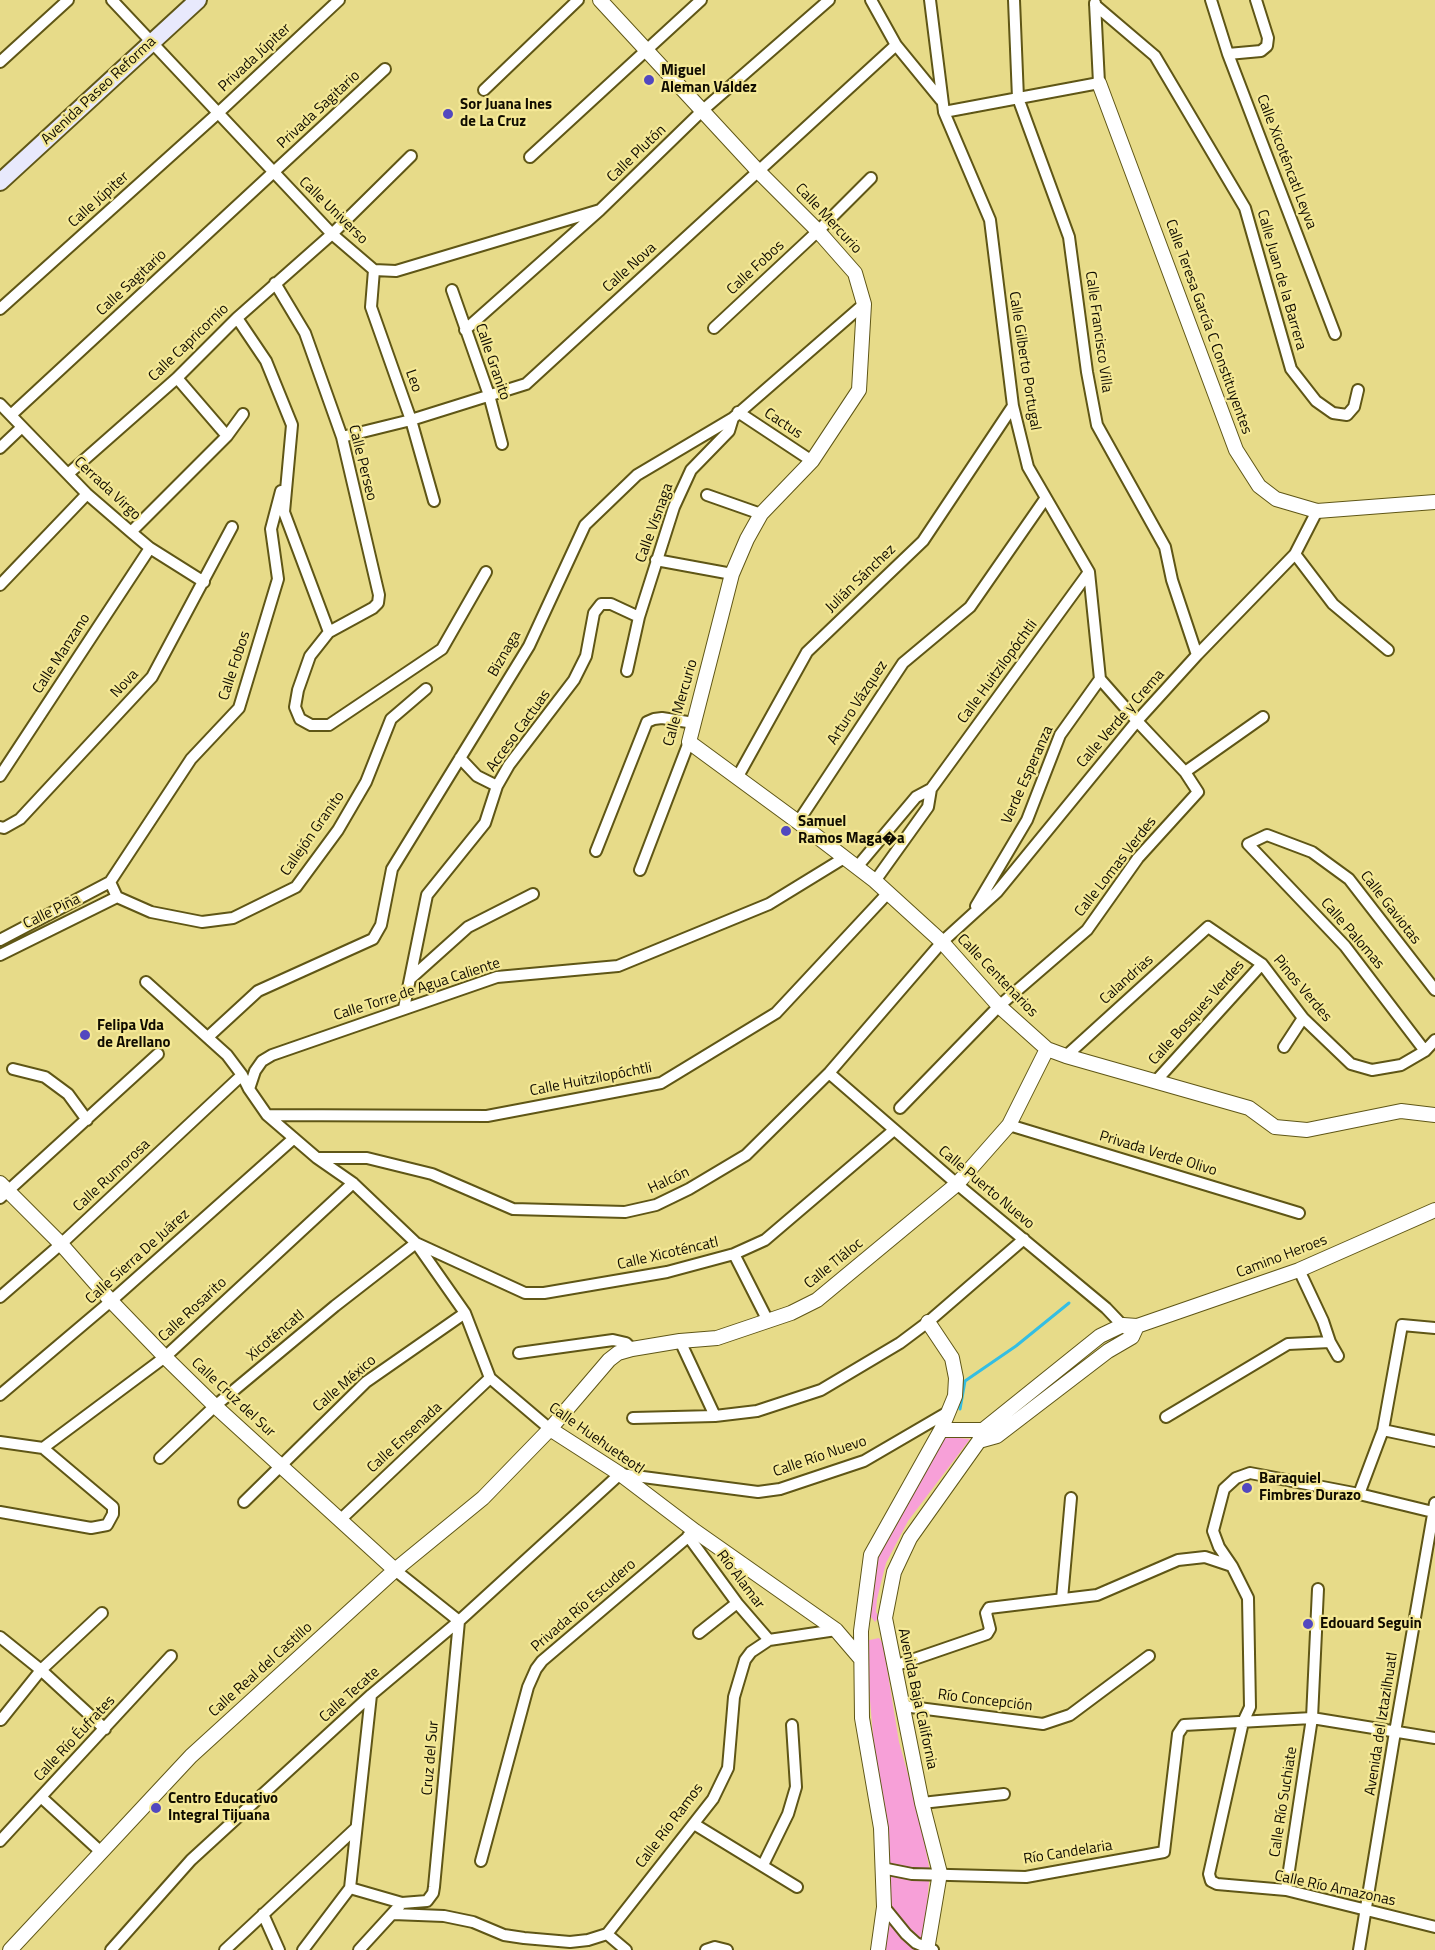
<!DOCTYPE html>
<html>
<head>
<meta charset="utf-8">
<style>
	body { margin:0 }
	canvas { display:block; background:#e7db89 }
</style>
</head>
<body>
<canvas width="1435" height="1950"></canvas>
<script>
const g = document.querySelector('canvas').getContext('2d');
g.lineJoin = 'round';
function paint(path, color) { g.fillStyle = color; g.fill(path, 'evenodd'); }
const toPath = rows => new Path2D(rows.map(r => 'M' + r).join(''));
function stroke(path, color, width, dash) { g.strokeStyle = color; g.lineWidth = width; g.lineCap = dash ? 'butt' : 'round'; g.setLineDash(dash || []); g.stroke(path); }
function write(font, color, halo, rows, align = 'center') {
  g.font = font + ' "Titillium Web",sans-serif'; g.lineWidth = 4.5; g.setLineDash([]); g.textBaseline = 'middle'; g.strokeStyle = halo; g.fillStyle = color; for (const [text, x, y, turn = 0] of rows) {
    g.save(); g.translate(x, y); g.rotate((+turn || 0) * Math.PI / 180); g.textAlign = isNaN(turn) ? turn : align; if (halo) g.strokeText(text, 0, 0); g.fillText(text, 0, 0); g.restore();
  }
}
const green = toPath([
	[945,1437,970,1439,908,1521,886,1563,877,1599,876,1612,879,1617,875,1622,867,1612,875,1552,894,1518],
	[879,1638,883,1644,899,1742,919,1814,930,1872,924,1933,920,1950,883,1950,891,1878,874,1747,865,1641]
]);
const stream = toPath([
	[960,1409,965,1381,1016,1346,1069,1303]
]);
const minor = toPath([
	[112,0,332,234,374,270,396,271,600,210],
	[871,0,896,45,941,100],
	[930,0,944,112,990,220,1013,406,1028,467,1089,572,1100,679],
	[1014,0,1018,98,1069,237,1087,372,1097,425,1165,547,1172,580,1197,655],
	[1211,0,1228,54,1335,334],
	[1095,5,1155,56,1245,208,1291,369,1316,401,1333,413,1347,415,1354,407,1358,390],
	[1228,54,1261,51,1267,46,1268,38,1256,0],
	[0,62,68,0],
	[484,90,578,0],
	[944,112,1099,83,1095,3],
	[530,157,701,0],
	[374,270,371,307,411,420,434,501],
	[275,283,305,333,342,437,379,595,378,603,373,608,329,632],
	[452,290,489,395,502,444],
	[0,309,217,114,339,0],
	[237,318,266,361,292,425,284,512,329,632,310,656,298,690,295,707,300,719,311,725,329,725,442,649,486,572],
	[714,328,818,231,871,178],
	[465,330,600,210,703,110,829,0],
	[177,378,227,436],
	[0,404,87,494,131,532,150,548,204,582],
	[738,412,812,461],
	[11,415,385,69],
	[342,437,411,420,526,384,896,45],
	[0,448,22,427],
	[68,474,177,378,237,318,332,234,411,156],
	[707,495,761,514],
	[131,532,227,436,243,414],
	[1295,554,1333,604,1388,650],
	[656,560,732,574],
	[0,585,87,494],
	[627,671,639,617,674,507,691,470,729,431,733,418],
	[460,758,477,776,497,786],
	[1185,772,1263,717],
	[0,776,150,548],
	[737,778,807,652,923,541,1013,406],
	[798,822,903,663,970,607,1045,499],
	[0,827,4,828,20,819,152,677,232,527],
	[596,851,647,722,654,719,662,718,694,723],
	[857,867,916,797,931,789],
	[640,870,689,742],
	[875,881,928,807,931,789,1089,572],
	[110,882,117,897,151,912,202,922,233,918,296,887,338,830,366,782,391,719,426,689],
	[976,906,1027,820,1060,735,1100,679],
	[0,940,110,882,191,759,239,708,278,579,271,529,281,491],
	[0,955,117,897],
	[410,979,468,927,533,894],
	[146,982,227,1055,242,1075,249,1089,267,1115,317,1158,353,1183,416,1243,465,1313,490,1378,550,1429],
	[404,1008,427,895,485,823,497,786,509,765,574,680,586,656,594,613,601,604,611,604,639,617],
	[208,1037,258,991,373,939,381,925,392,869,529,646,585,525,637,475,733,418,864,304],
	[1284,1047,1303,1018],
	[1425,1051,1345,946,1248,844,1267,835,1312,852,1349,879,1435,990],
	[1066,1056,1208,927,1262,964,1303,1018,1351,1064,1372,1070,1401,1065,1425,1051,1435,1040],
	[13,1069,45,1077,68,1094,87,1120],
	[829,1073,957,1184,1106,1308,1126,1329],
	[1155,1082,1262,964],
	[249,1089,255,1071,262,1061,272,1055,497,977,618,966,769,904,844,858],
	[900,1108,999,1006,1087,930,1138,858,1198,792,1185,772,1137,721,1100,679],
	[267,1115,487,1116,661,1083,776,1013,887,894],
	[1009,1125,1299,1213],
	[317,1158,367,1158,432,1174,513,1209,625,1212,656,1205,689,1189,746,1155,829,1073,942,942,997,892,1137,721,1197,655,1295,554,1317,511],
	[0,1198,158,1054],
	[734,1254,768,1321],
	[1299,1270,1323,1321,1330,1342,1338,1356],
	[0,1297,61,1244,242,1075],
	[680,1341,715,1416],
	[519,1353,613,1340,626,1343,632,1349],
	[0,1395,111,1301,293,1139],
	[1166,1417,1288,1344,1330,1342],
	[633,1418,715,1416,757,1411,821,1390,900,1343,928,1322,1024,1239],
	[1383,1430,1435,1441],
	[0,1442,43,1448,113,1507,113,1514,107,1525,91,1528,0,1512],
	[43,1448,165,1357,353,1183],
	[160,1458,215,1406,335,1306,416,1243,525,1293,544,1293,667,1272,734,1254,765,1240,894,1130],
	[1359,1494,1383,1430,1402,1325,1435,1328],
	[244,1502,366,1382,465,1313],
	[340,1520,490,1378],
	[688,1536,737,1603,769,1640],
	[1232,1566,1219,1547,1213,1531,1224,1489,1236,1478,1250,1473,1359,1494,1433,1512],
	[1062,1599,1071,1498],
	[699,1633,737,1603],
	[0,1637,41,1670,105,1729],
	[894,1666,987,1634,990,1629,986,1613,989,1608,1097,1595,1178,1560,1205,1557,1232,1566,1248,1598,1250,1707,1243,1722,1209,1874,1211,1881,1217,1884,1286,1890,1435,1927],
	[903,1706,1043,1724,1070,1715,1149,1656],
	[1,1720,41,1670,102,1613],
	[41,1797,101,1852],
	[922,1803,1004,1794],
	[694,1824,797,1887],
	[0,1841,171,1656],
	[481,1861,528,1687,536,1669,542,1661,695,1531],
	[763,1865,788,1814,796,1787,792,1725],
	[882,1868,912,1874,1026,1877,1164,1852,1178,1734,1184,1725,1312,1718,1435,1738],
	[350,1888,371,1695],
	[350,1888,402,1903],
	[1286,1890,1312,1718,1318,1589],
	[884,1907,906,1934,916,1943,933,1950],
	[263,1914,279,1950],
	[393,1914,444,1916,473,1922,504,1935,524,1938,570,1942,588,1940,607,1934,626,1950],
	[607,1934,713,1799,728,1768,734,1697,745,1660,751,1652,769,1640,836,1630],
	[111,1950,191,1860,371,1695,459,1621,620,1474,758,1492,780,1489,864,1461,948,1412],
	[225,1950,356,1828],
	[303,1950,350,1888],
	[359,1950,402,1903,427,1901,433,1893,434,1887,459,1621,395,1570],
	[706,1950,715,1947,727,1950],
	[1359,1950,1395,1732,1435,1503]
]);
const tertiary = toPath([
	[600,0,758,171,818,231,855,273,864,304,859,390,812,461,761,514,747,539,732,574,689,742,798,822,875,881,942,942,999,1006,1047,1049,1066,1056,1249,1108,1275,1127,1307,1130,1401,1111,1435,1115],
	[1099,83,1236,450,1259,486,1276,499,1317,511,1435,502],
	[0,1183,61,1244,111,1301,165,1357,215,1406,395,1570],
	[550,1429,620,1474,695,1531,836,1630,860,1658],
	[941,1430,983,1430,989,1433],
	[979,1441,997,1436,1108,1351,1132,1337,1137,1326],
	[10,1950,191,1756,395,1570,483,1498,550,1429,609,1360,618,1353,632,1349,680,1341,717,1338,791,1313,817,1300,957,1184,1009,1125,1047,1049],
	[878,1950,884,1907,881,1828,862,1718,861,1631,871,1555,941,1430,955,1396,956,1378,952,1358,928,1322],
	[927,1950,940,1873,922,1803,885,1618,894,1572,910,1538,979,1441,983,1430,1100,1336,1123,1325,1137,1326,1299,1270,1435,1210]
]);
const secondary = toPath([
	[0,182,198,0]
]);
const markers = [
	[649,80,6,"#5248bf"],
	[448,114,6,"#5248bf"],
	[786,831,6,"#5248bf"],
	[85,1035,6,"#5248bf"],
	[1247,1488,6,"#5248bf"],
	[1308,1624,6,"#5248bf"],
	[156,1808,6,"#5248bf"]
];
const streetNames = [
	["Privada Júpiter",255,58,-43],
	["Avenida Paseo Reforma",99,91,-43],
	["Privada Sagitario",319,110,-43],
	["Calle Plutón",637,154,-44],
	["Calle Xicoténcatl Leyva",1286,162,69],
	["Calle Júpiter",99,200,-42],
	["Calle Universo",333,211,44],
	["Calle Mercurio",828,219,47],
	["Calle Nova",630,268,-42],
	["Calle Fobos",756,268,-43],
	["Calle Juan de la Barrera",1281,280,74],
	["Calle Sagitario",132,283,-43],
	["Calle Teresa García C Constituyentes",1208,327,70],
	["Calle Francisco Villa",1098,332,82],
	["Calle Capricornio",189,343,-44],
	["Calle Gilberto Portugal",1024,361,81],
	["Calle Granito",492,362,71],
	["Leo",413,381,71],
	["Cactus",783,424,34],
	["Calle Perseo",362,463,76],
	["Cerrada Virgo",107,489,43],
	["Calle Visnaga",655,523,-70],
	["Julián Sánchez",861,579,-44],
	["Calle Manzano",62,654,-57],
	["Biznaga",505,654,-60],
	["Calle Fobos",235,666,-72],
	["Calle Huitzilopóchtli",998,672,-54],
	["Nova",125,684,-47],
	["Calle Mercurio",681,703,-74],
	["Arturo Vázquez",858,703,-57],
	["Calle Verde y Crema",1121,719,-49],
	["Acceso Cactuas",519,731,-54],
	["Verde Esperanza",1028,775,-66],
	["Callejón Granito",313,834,-55],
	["Calle Lomas Verdes",1116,867,-52],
	["Calle Gaviotas",1390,908,52],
	["Calle Piña",52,912,-26],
	["Calle Palomas",1352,934,49],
	["Calle Centenarios",997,976,46],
	["Calandrias",1127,980,-42],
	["Pinos Verdes",1302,989,50],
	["Calle Torre de Agua Caliente",417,990,-18],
	["Calle Bosques Verdes",1197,1013,-48],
	["Calle Huitzilopóchtli",591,1080,-11],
	["Privada Verde Olivo",1158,1154,17],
	["Calle Rumorosa",112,1176,-43],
	["Halcón",669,1181,-25],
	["Calle Puerto Nuevo",986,1188,40],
	["Calle Xicoténcatl",668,1254,-13],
	["Calle Sierra De Juárez",138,1257,-42],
	["Camino Heroes",1282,1257,-21],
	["Calle Tláloc",834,1264,-39],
	["Calle Rosarito",193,1310,-43],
	["Xicoténcatl",276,1336,-40],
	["Calle México",345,1384,-41],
	["Calle Cruz del Sur",233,1398,43],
	["Calle Ensenada",405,1438,-43],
	["Calle Huehueteotl",596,1439,35],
	["Calle Río Nuevo",820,1457,-19],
	["Río Alamar",740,1580,53],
	["Privada Río Escudero",584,1606,-41],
	["Calle Real del Castillo",261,1670,-42],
	["Calle Tecate",350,1695,-42],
	["Avenida Baja California",917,1699,78],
	["Río Concepción",985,1701,7],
	["Avenida del Iztazilhuatl",1382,1724,-81],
	["Calle Río Éufrates",75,1739,-47],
	["Cruz del Sur",431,1758,-85],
	["Calle Río Suchiate",1284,1802,-81],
	["Calle Río Ramos",670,1826,-53],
	["Río Candelaria",1068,1853,-9],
	["Calle Río Amazonas",1335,1889,12]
];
const poiNames = [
	["Miguel",661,71],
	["Aleman Valdez",661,88],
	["Sor Juana Ines",460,105],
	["de La Cruz",460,122],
	["Samuel",798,822],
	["Ramos Maga�a",798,839],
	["Felipa Vda",97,1026],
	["de Arellano",97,1043],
	["Baraquiel",1259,1479],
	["Fimbres Durazo",1259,1496],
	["Edouard Seguin",1320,1624],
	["Centro Educativo",168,1799],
	["Integral Tijuana",168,1816]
];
paint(green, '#f7a0d8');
stroke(stream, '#34bee3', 3);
stroke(minor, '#5f5616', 14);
stroke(tertiary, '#5f5616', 16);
stroke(secondary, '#5f5616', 20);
stroke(minor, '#fff', 10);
stroke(tertiary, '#fff', 14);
stroke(secondary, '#e8e9fc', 16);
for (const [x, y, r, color] of markers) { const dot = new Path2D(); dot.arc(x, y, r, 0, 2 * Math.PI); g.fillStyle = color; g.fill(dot); stroke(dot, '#f4e896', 2); }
write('15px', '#100c00', '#f4e896', streetNames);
write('bold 15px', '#100c00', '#f4e896', poiNames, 'left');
</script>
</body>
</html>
